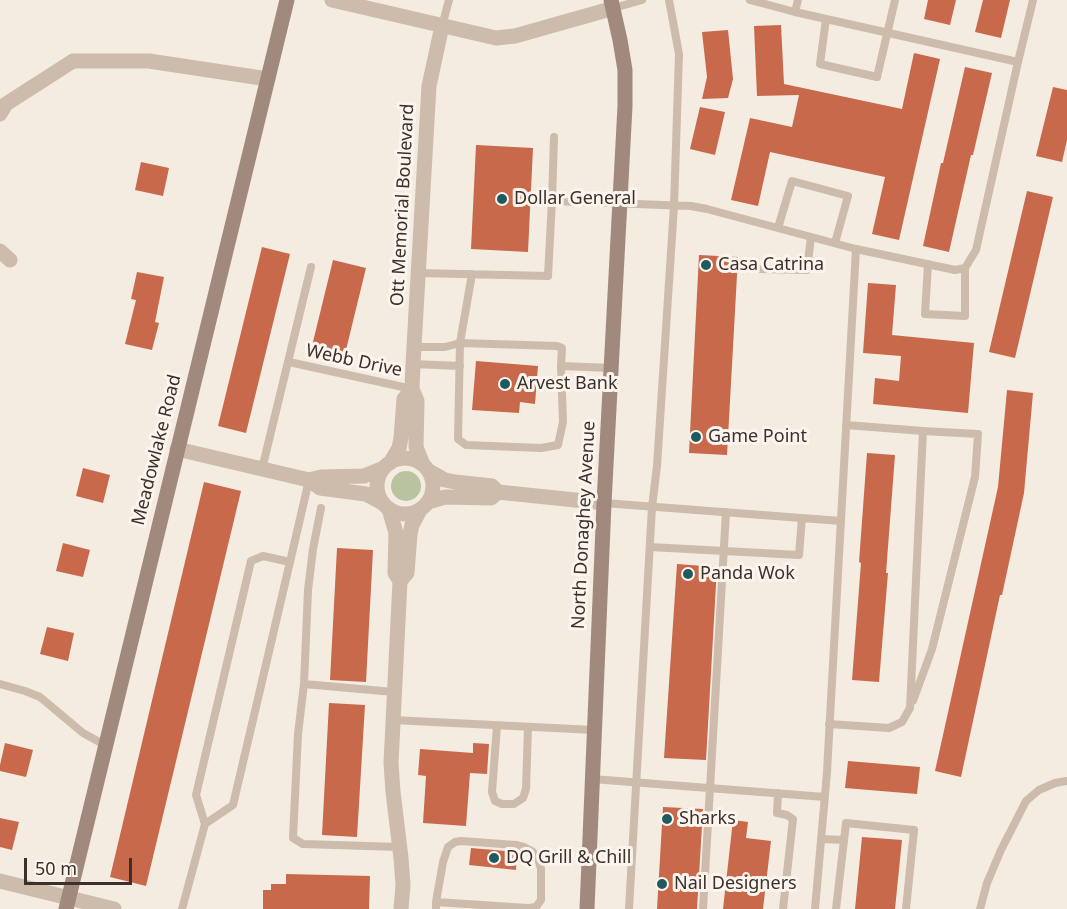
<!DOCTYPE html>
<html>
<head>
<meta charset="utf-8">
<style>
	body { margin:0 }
	#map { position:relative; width:1067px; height:909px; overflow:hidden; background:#f4ebe1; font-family:"Noto Sans",sans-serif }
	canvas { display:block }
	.scale { position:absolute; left:24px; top:858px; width:108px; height:27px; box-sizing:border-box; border:3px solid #3b302b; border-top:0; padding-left:8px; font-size:18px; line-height:21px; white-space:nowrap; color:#3b302b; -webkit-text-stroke:4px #fbf5ee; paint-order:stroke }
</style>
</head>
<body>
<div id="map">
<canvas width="1067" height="909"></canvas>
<div class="scale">50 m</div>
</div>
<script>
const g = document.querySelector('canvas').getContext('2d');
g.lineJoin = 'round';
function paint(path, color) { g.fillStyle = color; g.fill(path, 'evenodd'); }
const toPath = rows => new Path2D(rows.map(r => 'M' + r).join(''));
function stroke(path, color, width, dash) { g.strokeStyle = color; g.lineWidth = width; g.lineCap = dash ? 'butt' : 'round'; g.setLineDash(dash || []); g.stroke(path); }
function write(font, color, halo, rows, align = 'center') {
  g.font = font + ' "Noto Sans",sans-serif'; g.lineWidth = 6; g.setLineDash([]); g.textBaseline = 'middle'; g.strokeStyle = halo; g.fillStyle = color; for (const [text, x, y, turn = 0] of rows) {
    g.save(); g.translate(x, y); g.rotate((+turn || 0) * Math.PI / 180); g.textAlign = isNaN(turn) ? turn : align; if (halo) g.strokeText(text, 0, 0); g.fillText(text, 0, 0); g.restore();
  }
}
const green = toPath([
	'391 486a15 15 0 1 1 30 0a15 15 0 1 1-30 0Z'
]);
const building = toPath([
	[928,0,956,0,950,25,924,19],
	[983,0,1010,0,1001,38,975,32],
	[781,25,784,84,902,109,914,53,940,59,899,240,872,234,885,177,770,152,758,206,731,200,750,118,792,127,799,95,757,96,754,26],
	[728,30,733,79,728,98,702,99,707,77,702,32],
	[965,67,992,73,973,155,971,155,949,252,923,246,941,163,943,163],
	[1053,87,1067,90,1067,140,1062,162,1036,156],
	[700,107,725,112,715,155,690,149],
	[476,145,533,148,528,252,471,249],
	[141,162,169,168,163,196,135,190],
	[1027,191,1053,197,1015,358,989,352],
	[262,247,290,254,246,433,218,426],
	[699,255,738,257,727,455,689,453],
	[333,260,366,268,344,358,311,350],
	[137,272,164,277,155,322,159,323,152,350,125,344,136,300,131,299],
	[868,283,896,285,892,335,974,343,968,413,873,404,875,378,899,381,901,356,863,353],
	[476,361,538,366,535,404,520,402,519,413,472,410],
	[1007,390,1033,393,1024,493,1002,595,1000,595,961,777,935,771,998,487],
	[867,453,895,455,886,573,888,573,879,682,852,680,861,563,859,562],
	[83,468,110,475,103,503,76,496],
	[204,482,241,491,146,886,110,877],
	[63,543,90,550,83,577,56,571],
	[337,548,373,550,366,682,330,680],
	[677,564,717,567,706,760,664,758],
	[47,627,74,633,68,661,40,654],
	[329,703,365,705,357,837,322,835],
	[5,743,33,750,26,777,0,771,0,765],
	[473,743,489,744,487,774,470,773,466,826,423,823,426,776,418,775,420,749,473,753],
	[848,761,920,767,917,794,845,788],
	[663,807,703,809,697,909,657,909],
	[0,818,19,822,12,850,0,847],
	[733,820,748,822,746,838,771,841,763,909,723,909],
	[862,837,902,840,895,909,855,909],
	[471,848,517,852,516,870,469,865],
	[286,874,370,876,369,909,263,909,263,890,271,890,271,884,286,884]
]);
const lane = toPath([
	[614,8,642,0],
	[795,12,798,0],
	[826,19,820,64,877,77,895,0],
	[442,26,449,0],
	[1018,62,1033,0],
	[552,201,554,137],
	[778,228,792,181,848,196,835,243],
	[928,264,925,314,965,316,965,268],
	[761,269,807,270,811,237],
	[418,273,548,276,552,201,691,206,707,209,856,249,955,270,965,268,976,250,1018,62,795,12,750,0],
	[472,274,460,343,458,439,466,445,541,448,558,445,563,422,561,366],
	[414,347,445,347,460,343,557,346,562,348,561,366,611,368],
	[289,362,412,389],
	[413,364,460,366],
	[262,469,311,267],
	[604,503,841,521],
	[321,508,313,549,308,590,304,684,298,734,293,838,303,844,399,847],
	[650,547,799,555,802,518],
	[0,684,25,691,40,697,83,733,105,745],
	[304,684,394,692],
	[913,701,932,649,975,477,978,434,923,431],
	[393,720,594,730],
	[829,724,889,728,902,722,910,708,923,431,846,425],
	[497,726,492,792,495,801,502,804,514,804,523,798,526,789,528,727],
	[592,779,825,797],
	[778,793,777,813,787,815,793,819,783,909],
	[205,824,233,805,290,562],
	[821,839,844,840],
	[436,902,443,862,448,847,455,842,461,841,516,845,524,847,532,851,538,858,541,869,541,900,536,907,529,908,512,907],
	[182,909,205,824,196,795,251,561,263,556,290,562,309,480],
	[436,909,436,902,512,907,511,909],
	[629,909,652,507,657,466,674,206,679,54,669,0],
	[703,909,726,512],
	[815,909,827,772,856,249],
	[836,909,846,823,914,830,906,909],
	[980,909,987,883,1001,850,1026,801,1039,790,1055,783,1067,781]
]);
const street = toPath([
	[332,0,496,38,515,36,614,8],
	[0,114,6,104,73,61,149,61,268,79],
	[0,251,10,260],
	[177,449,309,480,320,488,366,494,383,503],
	'377 486a28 28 0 1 1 56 0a28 28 0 1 1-56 0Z',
	[390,463,399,448,401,438,404,399,412,389],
	[423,465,416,447,417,401,412,389,413,364,429,86,442,26],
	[429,471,445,480,455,482,492,486,498,492,604,503],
	[309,480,321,477,364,476,384,468],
	[428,502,445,497,491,498,498,492],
	[389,509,396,533,395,573,400,581,391,763,393,792,401,858,403,885,401,909],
	[400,581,407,573,410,534,412,525,420,510],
	[0,881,114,909]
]);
const secondary = toPath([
	[66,909,287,0],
	[587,909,604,503,625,106,625,70,620,40,611,0]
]);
const markers = [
	[502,199,6,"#1f5a5e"],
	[706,265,6,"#1f5a5e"],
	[505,384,6,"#1f5a5e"],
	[696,437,6,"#1f5a5e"],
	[688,574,6,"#1f5a5e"],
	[667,819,6,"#1f5a5e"],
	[494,858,6,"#1f5a5e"],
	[662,884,6,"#1f5a5e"]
];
const poiNames = [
	["Dollar General",514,199],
	["Casa Catrina",718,265],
	["Arvest Bank",517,384],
	["Game Point",708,437],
	["Panda Wok",700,574],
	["Sharks",679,819],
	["DQ Grill & Chill",506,858],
	["Nail Designers",674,884]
];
const streetNames = [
	["Ott Memorial Boulevard",403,205,-87],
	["Webb Drive",354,361,12],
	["Meadowlake Road",157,450,-76],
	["North Donaghey Avenue",584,525,-87]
];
paint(green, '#b8c4a0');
paint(building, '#c8694b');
stroke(lane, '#cdbbac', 8);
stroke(street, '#cdbbac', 15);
stroke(secondary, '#a18a7d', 15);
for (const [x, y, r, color] of markers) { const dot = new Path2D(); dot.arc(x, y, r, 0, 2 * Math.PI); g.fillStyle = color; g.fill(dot); stroke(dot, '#fbf5ee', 2); }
write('18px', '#3b302b', '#fbf5ee', poiNames, 'left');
write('18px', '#3b302b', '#fbf5ee', streetNames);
</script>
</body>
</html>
